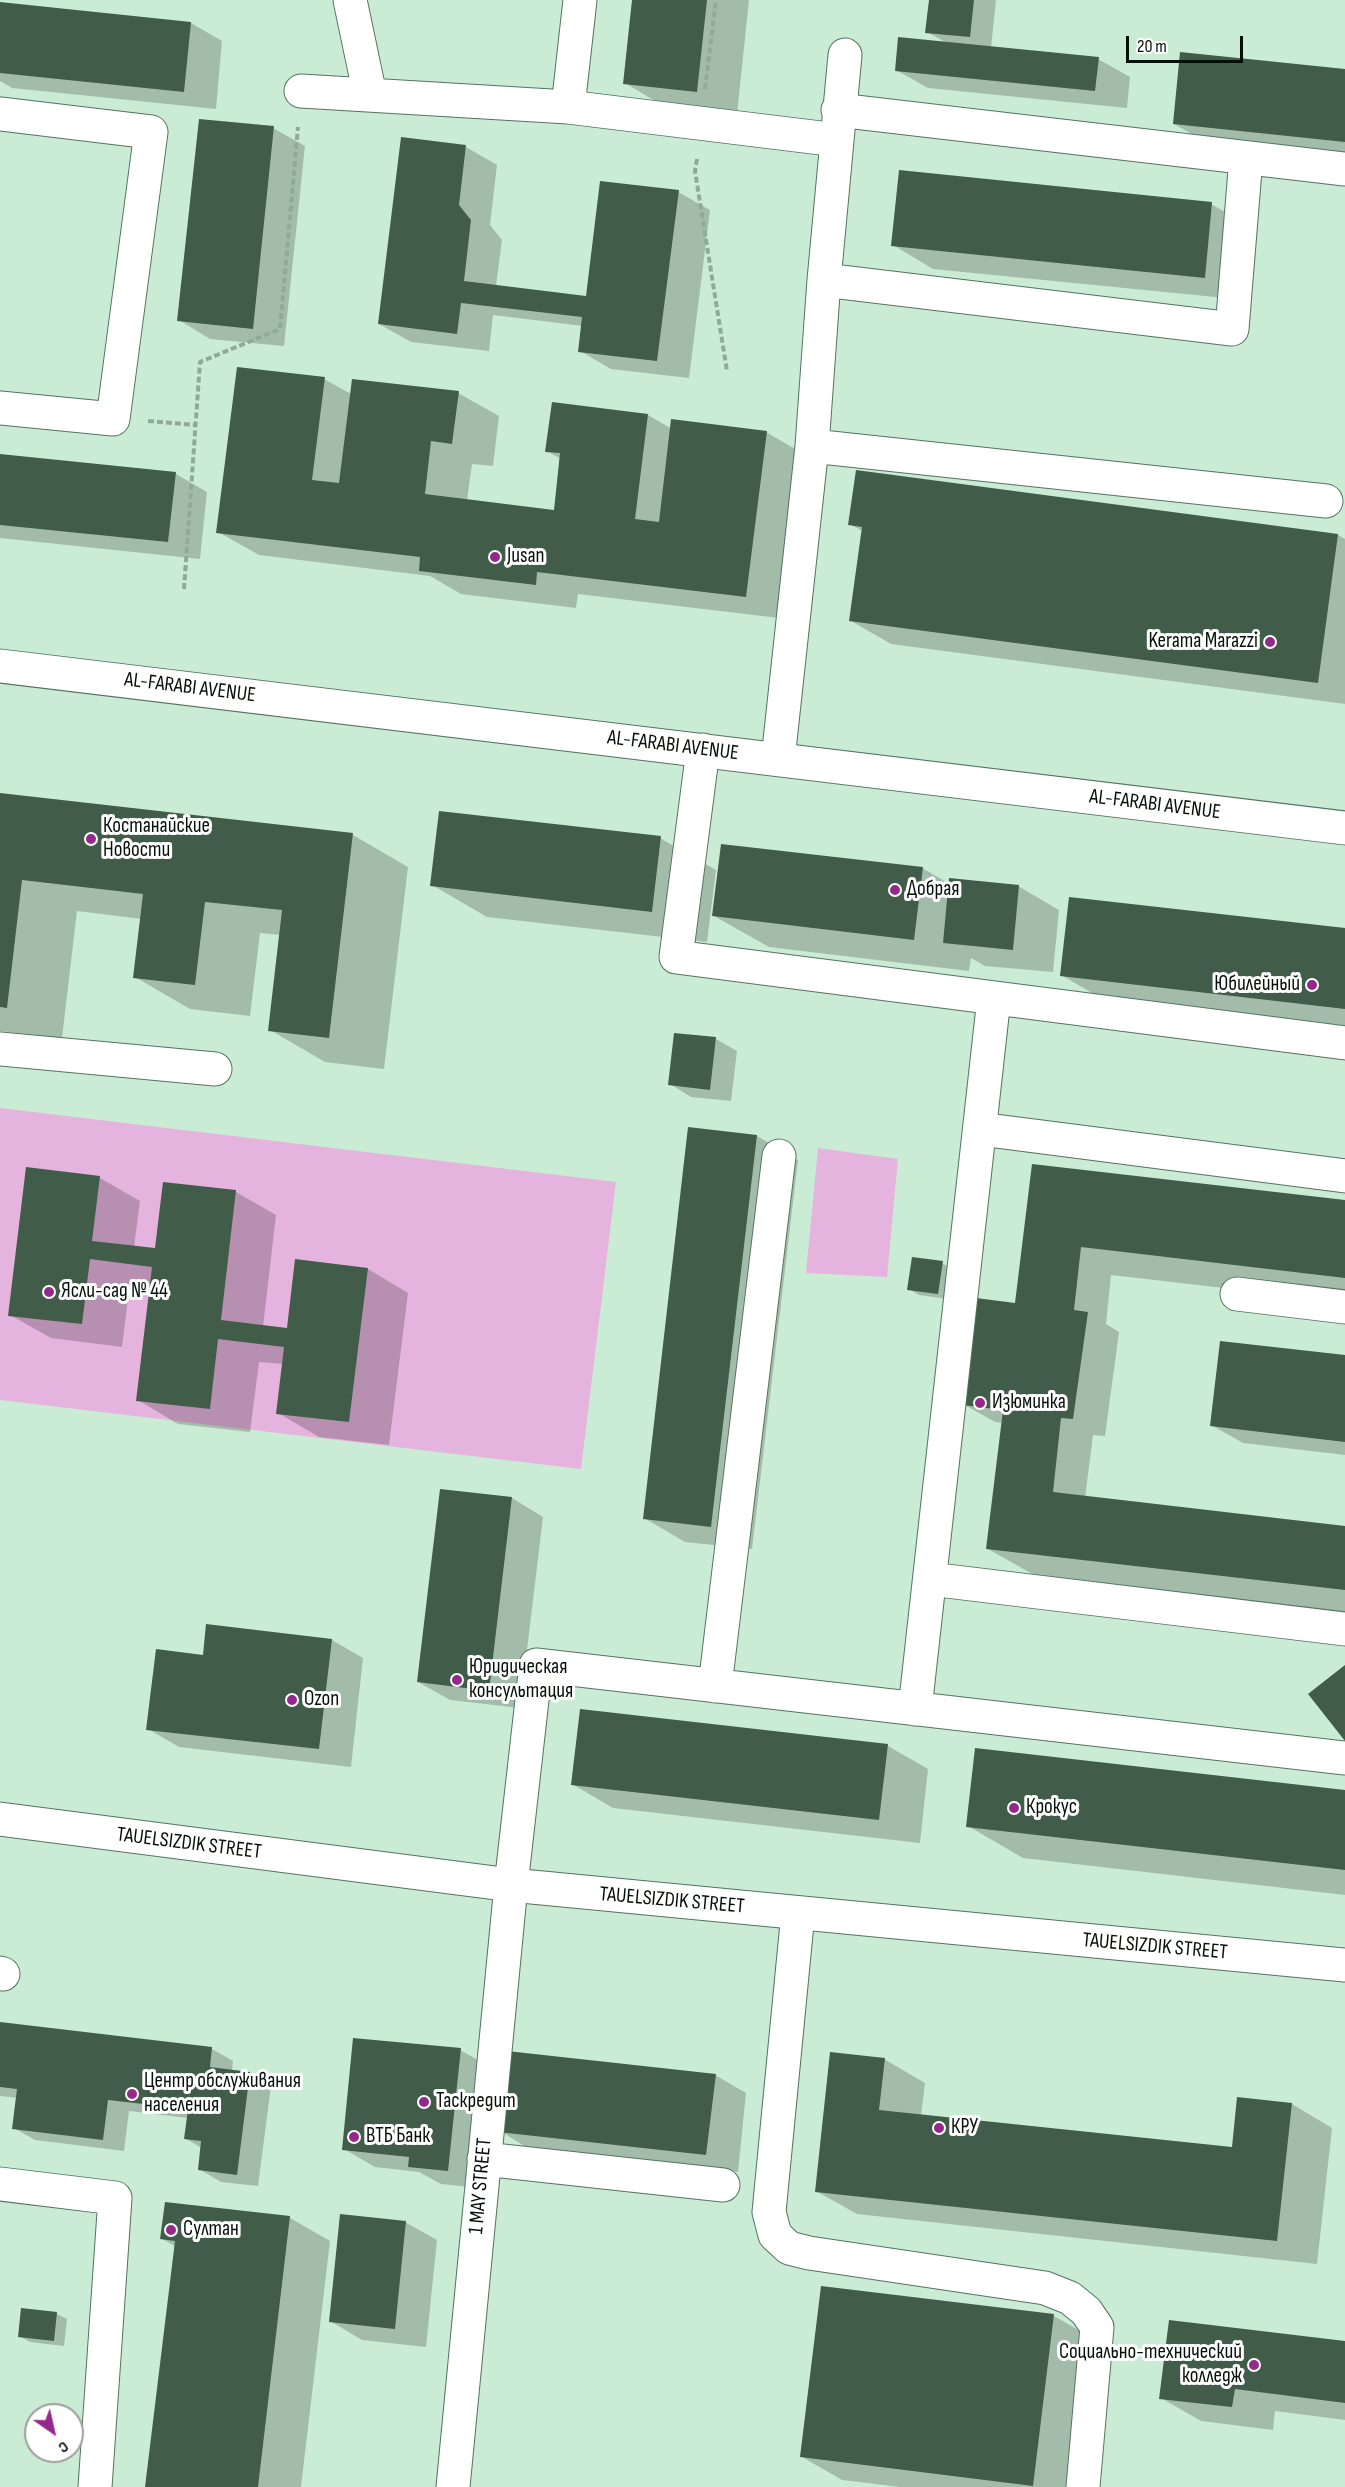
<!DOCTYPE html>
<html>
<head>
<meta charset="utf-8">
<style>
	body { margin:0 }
	#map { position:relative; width:1345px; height:2487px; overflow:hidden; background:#cbecd4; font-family:"Sofia Sans Condensed",sans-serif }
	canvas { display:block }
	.north { position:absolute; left:24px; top:2403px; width:60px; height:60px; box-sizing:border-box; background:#fff; border:2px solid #9b9f9c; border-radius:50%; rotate:146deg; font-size:16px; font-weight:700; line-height:24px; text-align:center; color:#051008 }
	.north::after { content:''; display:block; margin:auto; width:21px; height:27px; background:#94298c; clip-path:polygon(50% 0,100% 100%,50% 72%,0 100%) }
	.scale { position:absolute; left:1126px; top:36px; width:117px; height:27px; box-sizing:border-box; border:3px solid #051008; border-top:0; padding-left:8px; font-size:18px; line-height:21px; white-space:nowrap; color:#051008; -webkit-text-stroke:4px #fff; paint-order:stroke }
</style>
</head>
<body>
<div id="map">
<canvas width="1345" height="2487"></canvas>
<div class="north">С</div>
<div class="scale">20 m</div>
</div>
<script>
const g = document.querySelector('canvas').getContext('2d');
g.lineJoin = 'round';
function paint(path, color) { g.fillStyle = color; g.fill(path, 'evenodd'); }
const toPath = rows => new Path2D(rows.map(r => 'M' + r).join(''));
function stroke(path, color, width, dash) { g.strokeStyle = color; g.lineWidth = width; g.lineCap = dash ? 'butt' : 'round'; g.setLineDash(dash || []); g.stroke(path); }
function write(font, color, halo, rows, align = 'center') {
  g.font = font + ' "Sofia Sans Condensed",sans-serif'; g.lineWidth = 6; g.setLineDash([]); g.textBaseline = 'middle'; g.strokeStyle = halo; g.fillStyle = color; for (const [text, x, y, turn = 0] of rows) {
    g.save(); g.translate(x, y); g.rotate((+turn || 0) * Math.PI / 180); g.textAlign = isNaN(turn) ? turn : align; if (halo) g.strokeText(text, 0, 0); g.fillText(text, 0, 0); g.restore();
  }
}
const green = toPath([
	[0,1108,616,1182,581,1469,0,1400],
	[818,1148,898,1159,887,1277,806,1273]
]);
const shadow = toPath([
	[633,0,749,0,737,114,665,107,625,83],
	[930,0,996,0,991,48,1098,59,1130,77,1127,108,928,88,896,70,947,43,927,32],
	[0,4,191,23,222,41,216,109,12,88,0,81],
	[1345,71,1345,160,1215,147,1174,124],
	[273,128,305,146,284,346,210,339,179,320],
	[466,147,497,165,490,225,502,240,496,286,587,297,678,192,710,210,689,378,611,369,580,351,583,326,493,315,489,351,411,342,379,324],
	[1211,204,1252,227,1245,300,933,269,893,245],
	[324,379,351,394,458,393,499,416,493,466,472,464,467,500,555,511,561,459,547,451,648,415,672,429,766,432,807,456,787,619,578,594,576,608,461,594,430,576,259,555,218,532],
	[0,455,176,474,207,492,200,559,0,538],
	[850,524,1338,535,1345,539,1345,704,891,644,851,621,862,531],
	[0,794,353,835,408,867,384,1069,325,1062,270,1030,281,935,260,933,250,1016,190,1009,135,977,142,919,77,911,62,1038,0,1031],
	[660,838,716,870,707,942,487,917,432,885],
	[922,868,950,884,1018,886,1059,910,1053,972,985,966,971,958,969,971,769,947,714,916],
	[1345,930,1345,1033,1116,1007,1061,975],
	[716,1039,737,1051,731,1101,691,1097,670,1084],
	[690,1129,757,1136,798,1160,752,1549,685,1542,644,1518],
	[1033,1166,1345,1201,1345,1302,1111,1275,1106,1324,1119,1332,1105,1436,1093,1435,1085,1498,1345,1528,1345,1615,1043,1580,988,1549,1003,1423,995,1422,963,1404,1017,1304],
	[100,1178,140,1201,134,1247,156,1250,236,1192,276,1215,263,1327,288,1330,368,1269,408,1293,389,1445,319,1437,278,1413,284,1364,259,1362,250,1432,178,1424,138,1400,152,1284,130,1282,122,1347,51,1338,10,1315],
	[942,1263,952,1269,948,1299,919,1295,909,1289],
	[1345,1357,1345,1455,1243,1443,1211,1425],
	[512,1498,543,1517,520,1708,450,1700,418,1682],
	[332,1640,363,1658,351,1767,179,1747,148,1729,204,1656],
	[581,1710,888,1746,928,1769,920,1843,613,1808,572,1784],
	[1345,1792,1345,1895,1023,1858,968,1826],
	[0,2024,212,2049,233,2061,232,2071,249,2074,271,2086,258,2186,221,2182,199,2169,202,2148,186,2139,188,2118,129,2111,124,2151,35,2140,14,2128,18,2098,0,2096],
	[460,2050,492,2068,480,2188,441,2184,419,2172,375,2167,344,2149],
	[884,2059,925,2083,921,2116,1233,2149,1292,2104,1332,2128,1317,2264,857,2214,816,2191],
	[715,2075,746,2093,738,2172,531,2150,500,2131],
	[290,2218,330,2241,301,2487,147,2487,175,2246,162,2239],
	[405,2222,437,2240,426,2347,362,2340,330,2321],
	[57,2314,67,2319,64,2346,30,2342,19,2336],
	[1054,2316,1094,2339,1076,2487,900,2487,842,2480,802,2457],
	[1345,2342,1345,2420,1275,2411,1273,2430,1201,2421,1161,2398]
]);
const building = toPath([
	[632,0,707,0,697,92,623,84],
	[929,0,974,0,970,37,925,33],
	[0,2,191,22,184,92,0,73],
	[898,37,1099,57,1095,91,895,71],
	[1180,52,1345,69,1345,142,1173,124],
	[199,119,274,126,253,329,177,321],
	[401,137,466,145,459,205,471,220,464,281,586,296,600,181,679,190,657,361,578,352,582,317,461,303,457,334,378,324],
	[899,170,1212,202,1205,278,891,246],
	[237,367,325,377,312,480,339,483,352,379,459,391,452,444,431,441,425,494,554,510,560,453,545,452,552,402,648,414,635,519,659,522,671,419,767,431,746,597,537,572,536,585,419,571,420,557,216,533],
	[0,454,176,472,168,542,0,525],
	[856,470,1338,534,1318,683,849,621,862,527,848,525],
	[0,793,353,833,329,1038,268,1031,282,910,205,902,195,985,133,978,143,894,22,880,7,1008,0,1007],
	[439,811,661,836,652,912,430,886],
	[721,844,923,867,914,940,712,916],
	[949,878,1019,885,1013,950,943,943],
	[1069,897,1345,928,1345,1009,1060,976],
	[674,1033,716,1037,710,1090,668,1085],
	[688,1127,757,1135,711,1527,643,1519],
	[1032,1164,1345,1200,1345,1278,1081,1247,1074,1310,1088,1312,1073,1419,1061,1418,1053,1492,1345,1526,1345,1590,986,1549,1003,1410,962,1405,976,1298,1015,1303],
	[26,1167,100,1176,92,1241,155,1248,163,1182,236,1190,221,1320,287,1328,295,1259,368,1268,349,1422,276,1414,284,1347,218,1339,210,1409,136,1401,152,1267,90,1259,82,1324,8,1316],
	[912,1257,943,1261,938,1294,907,1290],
	[1220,1341,1345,1355,1345,1442,1210,1426],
	[440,1489,512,1497,489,1691,417,1682],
	[206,1624,332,1639,319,1749,146,1730,156,1649,203,1655],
	[1345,1665,1345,1741,1308,1694],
	[580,1709,888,1744,879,1820,571,1785],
	[975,1748,1345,1790,1345,1870,966,1827],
	[0,2022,212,2047,210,2067,250,2072,237,2175,198,2170,201,2141,184,2139,188,2109,108,2100,103,2140,12,2129,17,2089,0,2087],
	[353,2038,461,2048,448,2171,408,2167,409,2157,342,2150],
	[507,2051,716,2074,706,2155,498,2132],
	[830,2052,885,2058,879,2110,1232,2147,1237,2097,1292,2103,1277,2241,815,2192],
	[165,2202,290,2216,258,2487,145,2487,175,2241,160,2239],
	[340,2214,406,2221,395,2329,329,2322],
	[821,2286,1054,2314,1033,2486,800,2457],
	[21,2308,57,2312,54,2341,18,2337],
	[1169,2320,1345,2341,1345,2403,1235,2389,1232,2407,1159,2399]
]);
const path = toPath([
	[705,89,716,0],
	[697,159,695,171,727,371],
	[148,421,195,425],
	[184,589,200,362,280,329,298,127]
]);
const minor = toPath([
	[350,0,370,95],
	[301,91,568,107,837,140],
	[568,107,580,0],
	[838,110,1345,169],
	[0,114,151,132,113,419,0,408],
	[824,280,1232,329,1246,158],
	[812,446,1326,501],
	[703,750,676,957,1345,1043],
	[778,759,812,446,824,280,845,55],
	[0,1049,215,1069],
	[980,1129,1345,1176],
	[1237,1294,1345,1307],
	[930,1579,1345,1629],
	[715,1686,779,1156],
	[915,1709,994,998],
	[798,1913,769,2212,775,2235,789,2248,809,2253,1045,2288,1070,2298,1086,2311,1097,2327,1083,2487],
	[0,1973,3,1974],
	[484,2159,723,2185],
	[0,2184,115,2198,95,2487],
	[453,2487,511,1885,536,1665,1345,1758]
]);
const major = toPath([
	[0,666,1345,828],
	[0,1819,511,1885,1345,1965]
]);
const markers = [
	[495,557,6,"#94298c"],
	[1270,642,6,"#94298c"],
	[91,839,6,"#94298c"],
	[895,890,6,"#94298c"],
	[1312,985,6,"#94298c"],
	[49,1292,6,"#94298c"],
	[980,1403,6,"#94298c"],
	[457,1680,6,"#94298c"],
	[292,1700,6,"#94298c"],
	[1014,1808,6,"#94298c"],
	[132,2094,6,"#94298c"],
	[424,2102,6,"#94298c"],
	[939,2128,6,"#94298c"],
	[354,2137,6,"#94298c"],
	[171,2230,6,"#94298c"],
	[1254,2365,6,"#94298c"]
];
const poiNames = [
	["Jusan",507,557],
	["Kerama Marazzi",1258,642,"right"],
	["Костанайские",103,827],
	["Новости",103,851],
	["Добрая",907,890],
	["Юбилейный",1300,985,"right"],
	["Ясли-сад № 44",61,1292],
	["Изюминка",992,1403],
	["Юридическая",469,1668],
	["консультация",469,1692],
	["Ozon",304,1700],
	["Крокус",1026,1808],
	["Центр обслуживания",144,2082],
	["населения",144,2106],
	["Таскредит",436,2102],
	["КРУ",951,2128],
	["ВТБ Банк",366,2137],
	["Султан",183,2230],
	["Социально-технический",1242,2353,"right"],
	["колледж",1242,2377,"right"]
];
const streetNames = [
	["AL-FARABI AVENUE",190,688,7],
	["AL-FARABI AVENUE",673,746,7],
	["AL-FARABI AVENUE",1155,805,7],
	["TAUELSІZDІK STREET",189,1844,7],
	["TAUELSІZDІK STREET",672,1901,5],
	["TAUELSІZDІK STREET",1155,1947,5],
	["1 MAY STREET",481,2186,-85]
];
paint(green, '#e5b4de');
paint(shadow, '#0003');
paint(building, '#415d49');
stroke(minor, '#55735e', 35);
stroke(major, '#55735e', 35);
stroke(path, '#8faa97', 4, [6, 3]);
stroke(minor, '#fff', 33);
stroke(major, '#fff', 33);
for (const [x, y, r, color] of markers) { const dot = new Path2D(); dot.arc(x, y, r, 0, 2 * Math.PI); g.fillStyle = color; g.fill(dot); stroke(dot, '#fff', 2); }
write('21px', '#051008', '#fff', poiNames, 'left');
write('21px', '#051008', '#fff', streetNames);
</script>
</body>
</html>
